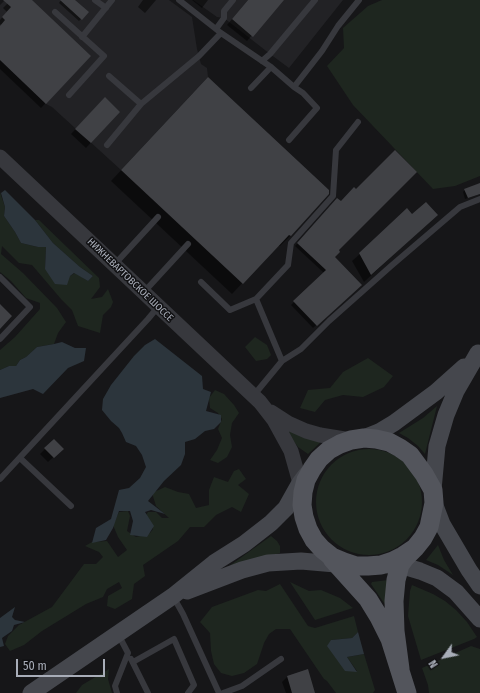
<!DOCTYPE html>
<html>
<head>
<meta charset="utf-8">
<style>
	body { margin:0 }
	#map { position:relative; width:480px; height:693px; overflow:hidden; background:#161618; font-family:"Fira Sans Condensed",sans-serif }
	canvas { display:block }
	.north { position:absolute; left:424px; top:637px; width:40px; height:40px; -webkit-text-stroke:3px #111113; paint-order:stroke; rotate:237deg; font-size:11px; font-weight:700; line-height:16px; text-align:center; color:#a8adb8 }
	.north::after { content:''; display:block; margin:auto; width:14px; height:18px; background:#a8adb8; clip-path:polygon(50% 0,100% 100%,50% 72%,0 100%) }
	.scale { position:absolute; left:16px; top:659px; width:89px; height:18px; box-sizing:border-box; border:2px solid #a8adb8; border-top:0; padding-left:5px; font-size:12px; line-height:14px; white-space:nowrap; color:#a8adb8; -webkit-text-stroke:3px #111113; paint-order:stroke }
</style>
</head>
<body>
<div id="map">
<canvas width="480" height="693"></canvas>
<div class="north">N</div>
<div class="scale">50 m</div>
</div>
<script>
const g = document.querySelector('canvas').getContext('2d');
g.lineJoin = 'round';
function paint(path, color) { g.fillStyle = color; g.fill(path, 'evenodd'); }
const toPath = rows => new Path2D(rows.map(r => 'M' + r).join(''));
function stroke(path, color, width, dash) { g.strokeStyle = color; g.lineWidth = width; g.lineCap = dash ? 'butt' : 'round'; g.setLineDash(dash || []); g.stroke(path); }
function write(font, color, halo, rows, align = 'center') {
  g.font = font + ' "Fira Sans Condensed",sans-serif'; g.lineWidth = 3; g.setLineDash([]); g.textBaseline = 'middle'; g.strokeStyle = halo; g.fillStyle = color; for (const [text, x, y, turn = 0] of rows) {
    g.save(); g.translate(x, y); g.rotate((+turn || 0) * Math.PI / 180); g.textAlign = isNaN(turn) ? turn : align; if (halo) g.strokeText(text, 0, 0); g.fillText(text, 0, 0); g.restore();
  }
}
const built = toPath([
	[5,0,169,0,192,17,197,49,201,64,207,68,208,77,121,170,52,107,46,104,0,60,0,5],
	[193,0,343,0,289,68,270,54,224,18,217,17]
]);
const green = toPath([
	[382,0,480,0,480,176,455,186,433,189,353,105,327,66,344,48,343,28,368,6],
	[0,192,5,207,4,216,15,232,21,243,38,247,46,247,45,269,70,276,75,273,88,281,93,276,80,267,53,243,35,220,39,220,99,278,100,287,91,299,102,297,108,289,113,302,111,307,103,315,100,333,78,326,72,310,61,299,32,265,19,263,2,246,1,254,23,273,57,308,66,322,58,333,54,344,37,347,26,357,20,360,16,366,9,366,0,370,0,350,15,337,40,309,40,303,26,298,11,281,0,272],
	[255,337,267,345,271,355,267,359,256,361,245,347],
	[368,358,393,376,384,387,363,397,343,395,325,400,315,412,300,408,308,390,330,388,343,372],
	[215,390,224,394,234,405,239,413,232,423,230,435,232,447,227,457,218,463,210,460,217,450,222,438,218,429,222,419,218,413,210,408,209,398],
	[437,406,425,454,418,446,408,438,399,433,423,418],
	[283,427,321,442,308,454,298,447],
	'316 502a53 53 0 1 1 106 0a53 53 0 1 1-106 0Z',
	[239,469,246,479,238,485,249,494,241,512,232,507,216,515,204,527,190,527,178,541,143,565,145,576,134,584,132,599,115,609,107,606,108,596,122,588,119,582,107,589,103,597,86,604,42,631,24,645,10,651,5,644,8,636,19,625,52,607,84,564,96,564,103,557,99,552,85,546,92,542,107,541,118,557,127,550,118,537,113,525,119,512,128,511,130,516,127,531,136,537,150,533,153,529,146,515,148,512,156,512,162,518,169,518,156,506,152,493,165,487,178,492,189,494,196,508,209,505,209,490,214,477,228,482,234,471],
	[271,536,277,541,280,546,280,553,225,569],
	[438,545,444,560,453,575,438,565,426,560],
	[388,580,386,606,371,584,372,582],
	[290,582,309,591,321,590,340,598,353,608,315,620],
	[280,584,308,626,315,628,354,616,358,632,352,638,331,640,346,671,357,671,347,657,364,654,375,690,373,693,336,693,327,681,324,679,290,629,276,629,269,634,264,643,257,664,244,673,232,676,221,673,214,664,211,651,210,633,200,622,212,607,258,590,266,591],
	[412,585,433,594,445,601,456,610,467,622,477,637,474,639,421,660,408,616,410,591],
	[471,646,480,649,480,693,429,693,428,685,422,668],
	[109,669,108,679,112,693,76,693,82,685]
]);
const water = toPath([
	[5,190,35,220,53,243,80,267,93,276,88,281,74,273,70,276,67,285,55,284,45,269,46,247,38,247,21,243,15,232,4,216,5,207,1,193],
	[155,339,202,376,203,389,211,392,206,411,221,415,221,422,214,429,205,431,195,439,185,442,185,454,181,465,164,481,148,501,165,514,151,510,145,512,154,526,147,537,130,535,133,521,130,511,119,511,113,528,106,540,92,543,96,528,111,519,119,490,129,488,140,478,146,467,142,455,136,446,126,442,122,433,119,428,111,421,102,410,103,399,111,385,134,356,145,345],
	[62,342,75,348,86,348,84,361,68,368,43,394,33,389,0,398,0,370,9,366,16,366,20,360,26,357,37,347,54,344],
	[15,607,12,617,15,620,25,622,14,625,12,631,2,638,4,646,0,647,0,618],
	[358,632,364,654,347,657,357,672,345,671,327,646,331,640,352,638]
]);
const shadow = toPath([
	[11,0,31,0,90,56,41,108,0,69,0,27,2,26,0,24,0,20,7,12,3,8],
	[61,0,73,0,87,13,79,21,59,3],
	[143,0,156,0,145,13,138,7],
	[192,0,208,0,202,8],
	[248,0,282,0,247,41,227,25],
	[197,89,328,194,290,236,280,246,278,245,232,294,111,181],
	[100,103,119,112,86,148,71,134],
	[480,184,480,194,465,199,463,192,465,190],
	[334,202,337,250,334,257,360,285,313,328,291,305,324,273,295,246],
	[412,216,429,222,364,282,352,261,360,254],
	[54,440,62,449,48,462,40,454],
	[307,671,314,693,286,693,282,682,287,677]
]);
const building = toPath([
	[3,0,32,0,91,56,46,104,0,60,0,26,5,20,2,17,11,7],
	[60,0,75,0,89,12,82,20],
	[248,0,284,0,253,37,232,19],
	[208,77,329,190,329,194,291,236,289,235,243,284,121,170],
	[105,97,120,112,91,143,75,129],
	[395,150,417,172,339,250,340,252,335,257,362,285,317,326,293,301,326,270,297,243,337,198,341,201,354,187,356,189],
	[480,183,480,194,468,198,464,189],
	[426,202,438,215,371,275,359,253,407,208,412,214],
	[0,304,12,316,0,329],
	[54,439,64,449,54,458,44,448],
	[308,669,315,693,292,693,287,676]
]);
const service = toPath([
	[95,0,106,8],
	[179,0,221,33,271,67,294,87,303,93,317,108,289,140],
	[55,12,104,56,69,95],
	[216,29,224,18,224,11,233,0],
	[82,37,112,0],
	[262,61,270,54,315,0],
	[109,76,141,104],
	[294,87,322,51,338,26,359,0],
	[251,88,271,67],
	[107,145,141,104,199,56,221,33],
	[114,265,158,217],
	[0,277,30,307,0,339],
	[201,282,230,310,256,299],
	[144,292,188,244],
	[282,361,301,349,329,321,391,266,460,207,480,199],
	[254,395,282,361,256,299,288,265,291,243,333,196,336,150,358,122],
	[20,458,71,506],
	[0,479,148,319,158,307],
	[174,598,183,614,219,693],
	[131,659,148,693],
	[133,662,174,639,194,685,188,693],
	[117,693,115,686,128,653,118,634],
	[223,693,242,686,281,659]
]);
const tertiary = toPath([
	[0,157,260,402,274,420,291,451,300,483,301,492],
	[271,412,288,423,306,431,320,435,351,440]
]);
const secondary = toPath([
	[364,438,379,432,394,423,436,392,464,367],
	[433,490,437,446,446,415,456,391,478,353],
	[434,503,442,524,469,570,480,586],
	[387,565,400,565,420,571,437,578,456,592,480,619],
	[187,591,242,570,268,563,301,561,347,565],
	[31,693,173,596,214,563,244,544,271,523,286,508,300,483,306,475]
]);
const primary = toPath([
	[332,559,368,599,379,617,390,639,407,693],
	[400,669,395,631,394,601,396,580,400,565,405,558,415,548,423,538,429,527,434,503,433,490,424,474,410,455,400,448,389,442,376,439,364,438,351,440,340,444,329,450,319,459,312,469,306,480,303,492,302,505,304,517,308,529,314,540,322,549,332,557,344,562,356,566,368,566,381,565,393,561,403,556,415,548]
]);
const streetNames = [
	["НИЖНЕВАРТОВСКОЕ ШОССЕ",130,280,44]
];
paint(built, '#222225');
paint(green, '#1e261f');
paint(water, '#2c353c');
paint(shadow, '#0007');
paint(building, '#404145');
stroke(service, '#37383d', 6);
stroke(tertiary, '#37383d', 15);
stroke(secondary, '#45474d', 17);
stroke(primary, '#53555c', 19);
write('10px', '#a8adb8', '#111113', streetNames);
</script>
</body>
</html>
